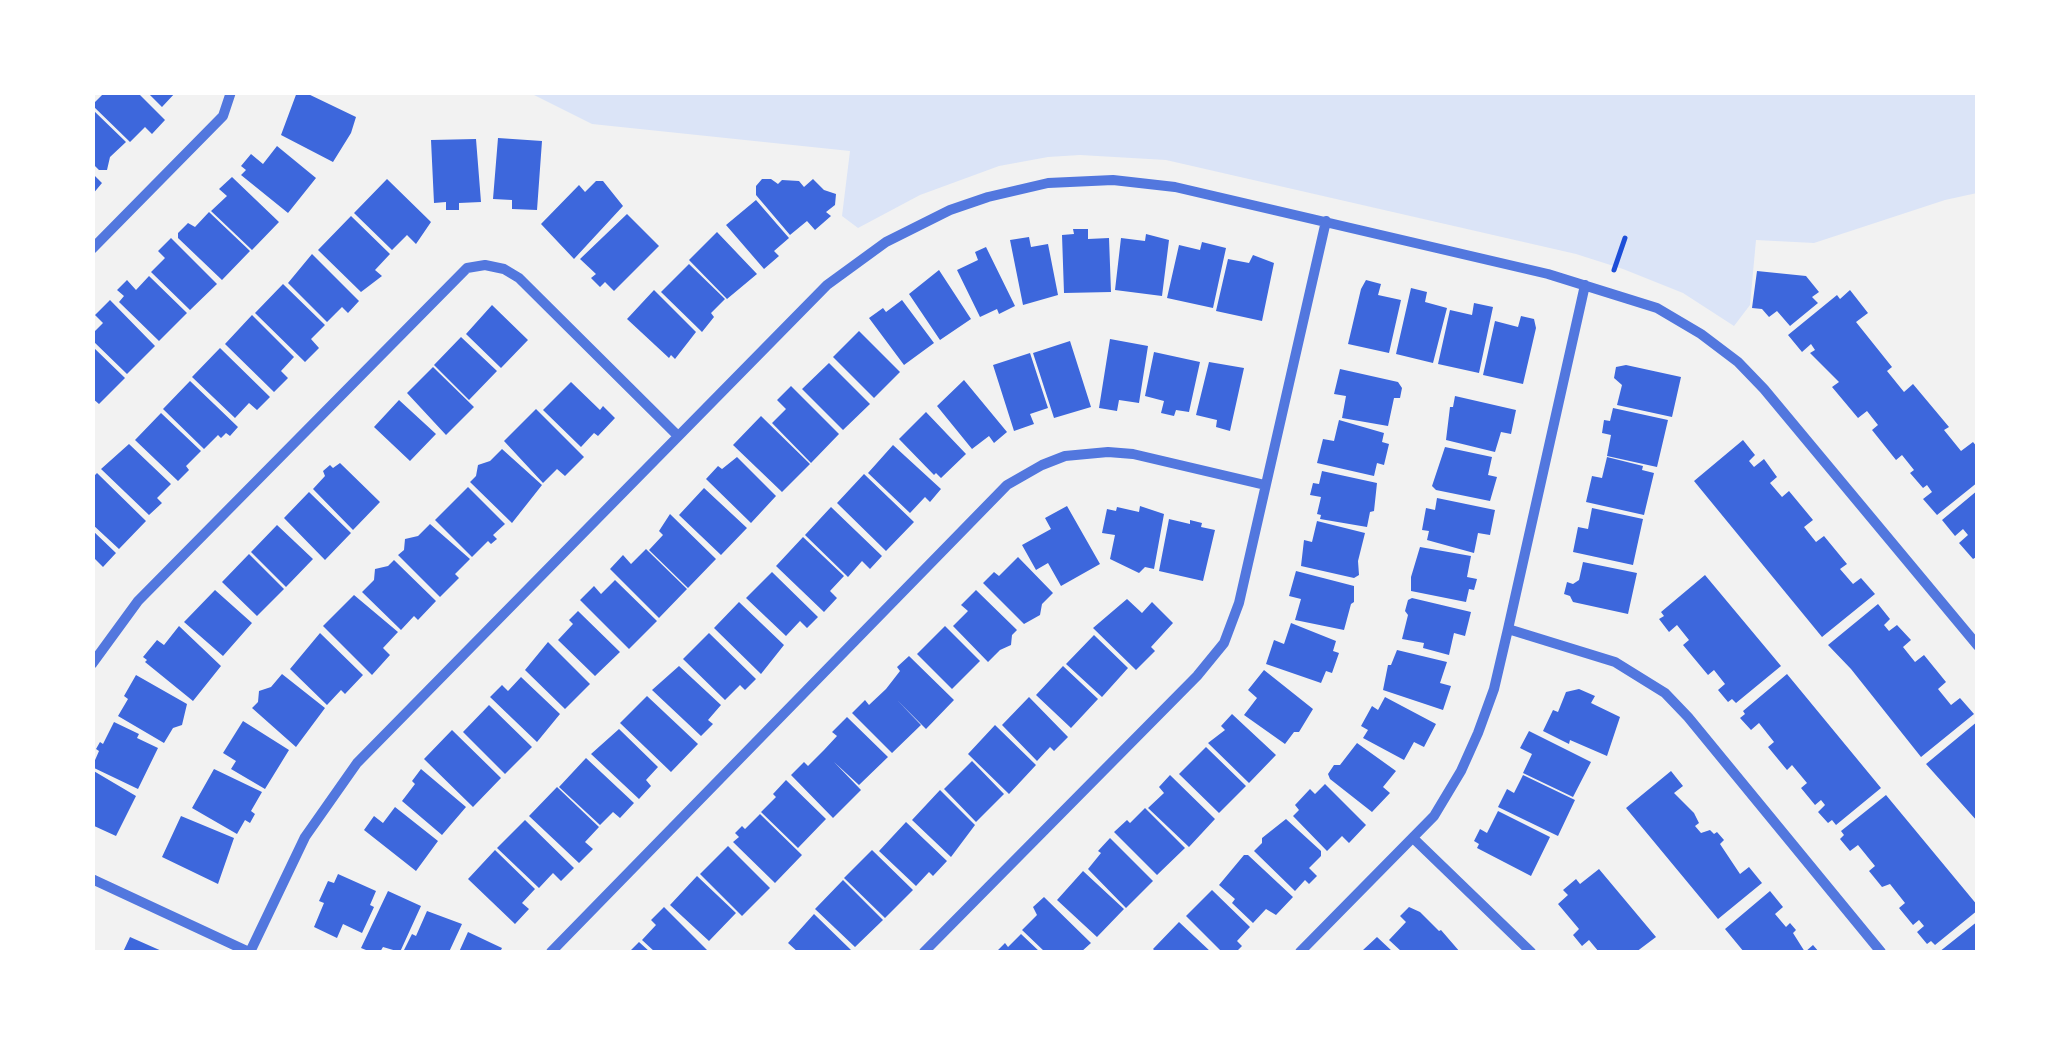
<!DOCTYPE html>
<html>
<head>
<meta charset="utf-8">
<style>
	body { margin:0 }
	#map { position:relative; width:2070px; height:1045px; overflow:hidden; background:#f2f2f2; font-family:"Roboto Condensed",sans-serif }
	canvas { display:block }
	.frame { position:absolute; inset:0; border:95px solid #fff; pointer-events:none }
</style>
</head>
<body>
<div id="map">
<canvas width="2070" height="1045"></canvas>
<div class="frame"></div>
</div>
<script>
const g = document.querySelector('canvas').getContext('2d');
g.lineJoin = 'round';
function paint(path, color) { g.fillStyle = color; g.fill(path, 'evenodd'); }
const toPath = rows => new Path2D(rows.map(r => 'M' + r).join(''));
function stroke(path, color, width, dash) { g.strokeStyle = color; g.lineWidth = width; g.lineCap = dash ? 'butt' : 'round'; g.setLineDash(dash || []); g.stroke(path); }
const green = toPath([
	[530,93,1977,93,1977,193,1945,200,1814,243,1756,240,1750,305,1734,326,1683,293,1623,269,1576,254,1166,160,1080,155,1048,157,999,166,920,195,858,228,842,216,850,151,592,124]
]);
const building = toPath([
	[105,92,137,92,165,120,152,134,145,127,130,142,92,105],
	[147,92,176,92,162,107],
	[297,92,304,92,356,117,351,133,333,162,281,135],
	[92,109,126,142,110,157,107,170,99,170,92,163],
	[498,138,542,141,537,210,512,209,512,200,493,199],
	[476,139,481,202,459,203,459,210,446,210,446,202,434,203,431,140],
	[277,146,316,178,288,213,241,175,246,170,241,166,251,154,263,164],
	[92,173,102,183,92,195],
	[232,177,279,222,252,250,211,211,227,196,219,189],
	[387,179,431,222,416,244,407,235,392,250,354,213],
	[762,179,771,179,778,184,782,180,799,181,804,187,813,179,824,190,836,194,835,205,826,212,831,216,815,230,807,221,790,235,756,195,756,186],
	[596,181,603,181,623,206,574,259,541,224,579,185,585,192],
	[756,200,789,238,774,251,779,256,764,269,726,225],
	[209,212,250,251,222,280,178,238,178,233,188,223,195,227],
	[627,214,659,246,614,291,605,282,600,287,591,278,596,274,580,259],
	[351,216,390,254,375,270,382,276,361,292,318,250],
	[1073,229,1088,229,1088,239,1109,238,1111,292,1064,293,1062,235,1074,234],
	[717,232,757,274,727,299,689,260],
	[1146,234,1169,240,1162,296,1115,290,1121,238,1145,241],
	[1029,237,1031,247,1048,244,1058,295,1023,305,1010,240],
	[171,238,217,284,190,310,151,272,165,258,158,251],
	[1202,242,1226,248,1213,308,1167,298,1179,245,1200,250],
	[986,247,1015,306,999,314,997,309,980,317,957,270,978,260,975,252],
	[312,254,359,301,348,313,342,307,327,322,288,283],
	[1253,255,1274,263,1262,321,1216,311,1228,259,1249,263],
	[689,264,725,299,711,313,714,317,702,332,661,292],
	[939,270,971,319,940,340,909,294],
	[1757,271,1806,276,1819,292,1812,297,1818,303,1790,326,1777,311,1769,317,1762,309,1752,308],
	[149,276,187,313,159,341,119,302,124,296,117,290,127,280,136,290],
	[1366,280,1381,284,1378,295,1401,300,1389,353,1348,344,1361,289],
	[283,284,325,325,311,339,319,348,305,362,255,313],
	[1411,288,1427,292,1425,302,1447,308,1433,363,1396,354],
	[654,290,696,332,675,359,671,355,669,358,627,319],
	[1850,290,1868,313,1856,322,1892,367,1887,371,1904,392,1913,384,1949,427,1944,430,1961,451,1973,442,1978,448,1978,482,1937,515,1923,499,1932,492,1927,485,1923,488,1910,473,1914,470,1902,455,1896,460,1872,430,1878,425,1867,411,1858,418,1832,387,1839,382,1810,353,1815,350,1811,344,1802,352,1788,335,1837,295,1840,299],
	[110,300,155,346,127,374,92,340,92,334,103,323,95,315],
	[902,300,934,343,904,365,869,318,883,308,886,312],
	[1474,303,1493,307,1479,373,1438,364,1450,310,1472,315],
	[492,305,528,340,501,368,466,334],
	[252,315,294,357,281,371,288,378,274,392,225,344],
	[1521,316,1534,319,1536,328,1523,384,1483,375,1495,321,1518,327],
	[859,331,900,372,874,398,833,357],
	[461,337,497,371,469,400,434,365],
	[1110,339,1148,346,1139,403,1119,400,1117,411,1099,408],
	[1070,341,1091,407,1054,418,1033,353],
	[92,346,125,378,99,404,92,398],
	[220,348,270,397,257,410,249,403,235,418,192,377],
	[1154,352,1200,362,1189,412,1176,410,1174,416,1161,413,1164,401,1145,396],
	[1030,353,1048,408,1030,414,1034,424,1014,431,993,365],
	[1209,362,1244,368,1230,431,1216,427,1217,420,1196,415],
	[829,363,870,404,843,430,802,389],
	[1626,365,1681,377,1672,417,1617,405,1622,385,1614,378,1616,367],
	[433,367,474,407,446,435,407,393],
	[1340,369,1398,382,1402,388,1400,398,1394,398,1388,426,1342,418,1346,396,1334,394],
	[964,380,1007,432,994,443,989,436,972,449,937,406],
	[190,381,238,427,230,436,226,433,221,438,218,435,204,449,163,409],
	[571,382,600,410,603,406,615,418,598,436,594,433,581,447,543,410],
	[791,386,839,434,811,463,772,423,786,409,777,400],
	[1455,396,1516,410,1511,434,1501,432,1495,452,1446,440,1450,407,1453,407],
	[399,400,436,434,410,461,374,427],
	[1613,408,1668,420,1657,467,1607,456,1611,435,1602,433,1604,420,1610,421],
	[536,409,584,457,565,476,557,469,543,483,504,441],
	[926,412,966,454,941,478,936,473,934,475,899,439],
	[161,413,201,451,186,466,189,470,178,481,135,440],
	[761,416,810,464,782,492,733,445],
	[1339,420,1384,433,1382,442,1389,444,1384,465,1377,463,1374,476,1317,463,1323,439,1334,441],
	[1743,440,1755,455,1749,461,1754,467,1764,459,1777,477,1770,483,1782,497,1789,491,1813,520,1804,527,1816,542,1824,536,1847,564,1840,569,1853,584,1861,578,1875,594,1822,637,1694,481],
	[129,444,171,484,157,498,162,503,149,515,101,469],
	[893,445,941,489,930,502,925,497,910,513,868,473],
	[1445,447,1492,457,1488,475,1497,477,1490,501,1436,490,1432,486],
	[502,449,542,485,512,523,470,482,476,476,478,465,490,461],
	[737,457,776,496,751,523,706,479,718,466,722,469],
	[1607,457,1643,466,1642,470,1654,473,1644,515,1586,502,1592,476,1602,478],
	[340,463,380,502,353,530,313,489,325,476,323,471,330,465,333,468],
	[1322,471,1377,483,1374,511,1370,512,1367,527,1320,519,1321,515,1317,514,1321,497,1310,495,1313,483,1319,484],
	[97,473,146,521,119,549,92,524,92,478],
	[864,474,914,522,886,551,837,503],
	[468,487,505,524,493,535,497,539,491,544,488,541,472,557,435,520],
	[704,488,747,528,721,555,679,515],
	[1978,490,1978,556,1973,559,1959,543,1968,535,1963,529,1955,536,1942,520],
	[309,492,351,533,325,560,284,518],
	[1437,498,1495,510,1490,535,1478,533,1474,553,1427,540,1429,531,1422,530,1426,508,1435,510],
	[1067,506,1100,564,1061,586,1048,563,1036,570,1022,545,1051,529,1045,518],
	[1140,506,1164,514,1154,569,1145,567,1139,573,1110,559,1115,535,1102,533,1107,509,1116,511,1117,507,1139,512],
	[831,507,882,556,870,569,862,561,848,577,805,535],
	[1592,508,1643,519,1633,565,1573,552,1578,527,1588,529],
	[670,514,716,559,688,588,649,550,663,535,659,531],
	[1169,519,1190,524,1190,520,1202,523,1201,527,1215,530,1203,581,1159,571],
	[1317,521,1365,533,1358,561,1359,575,1354,578,1301,566,1304,540,1312,542],
	[430,524,470,559,455,574,459,578,440,597,398,555,404,550,405,539,418,536],
	[277,525,313,559,286,587,251,552],
	[92,530,116,553,103,567,95,559,92,562],
	[803,537,844,576,830,591,837,598,824,612,776,566],
	[1420,547,1471,556,1467,577,1477,579,1474,590,1469,589,1466,602,1411,591,1411,577],
	[646,549,687,589,659,618,610,569,623,555,631,564],
	[249,554,284,589,257,616,222,582],
	[1018,557,1053,593,1042,604,1040,615,1024,624,983,583,994,572,999,576],
	[394,560,436,601,418,620,414,616,401,630,362,592,374,580,375,569,388,566],
	[1583,562,1637,573,1628,614,1573,602,1570,596,1564,594,1567,582,1573,584,1579,580],
	[1296,571,1354,586,1354,602,1351,604,1344,630,1295,620,1301,599,1289,596],
	[772,572,818,617,807,628,800,621,786,636,746,598],
	[1705,575,1781,666,1736,703,1732,699,1728,702,1718,690,1725,684,1714,670,1708,675,1683,645,1689,640,1677,625,1669,632,1659,619,1664,616,1661,612],
	[615,580,657,621,629,649,580,600,594,586,601,594],
	[215,590,252,623,223,656,184,622],
	[976,590,1017,630,1012,635,1011,645,1000,650,988,662,953,626,968,611,961,605],
	[354,595,398,632,383,648,390,655,372,675,323,626],
	[1412,598,1471,612,1465,636,1454,633,1449,655,1423,648,1424,643,1402,639,1408,615,1405,611,1408,600],
	[1127,599,1142,613,1152,602,1173,623,1151,647,1155,651,1136,670,1093,628],
	[739,602,784,645,761,674,714,628],
	[1878,604,1890,619,1884,625,1889,631,1897,625,1911,640,1903,647,1915,662,1924,655,1946,682,1938,689,1951,705,1960,698,1974,714,1921,757,1851,669,1828,645],
	[578,611,620,652,595,676,558,640,573,624,569,620],
	[1291,623,1336,641,1333,651,1339,653,1332,673,1326,671,1321,683,1266,664,1274,640,1284,644],
	[179,626,221,666,193,701,145,662,147,660,143,657,157,640,164,645],
	[945,626,980,661,952,689,917,654],
	[320,633,363,675,345,694,341,690,327,705,290,669],
	[709,633,756,679,745,690,740,685,725,700,683,659],
	[1094,635,1128,668,1102,697,1066,664],
	[548,642,590,684,565,709,525,670],
	[1397,650,1447,662,1440,683,1451,686,1443,710,1383,690,1388,665,1391,665],
	[909,656,954,700,926,729,897,700,921,725,892,753,852,713,865,700,869,705,886,689,900,671,897,667],
	[679,666,721,705,708,720,713,724,701,736,652,690],
	[1063,666,1098,699,1071,728,1036,695],
	[1264,670,1313,709,1299,732,1294,732,1285,744,1244,715,1257,698,1248,690],
	[282,674,325,708,296,747,252,708,258,702,259,691,271,687],
	[1787,674,1881,788,1836,825,1832,820,1828,823,1818,812,1825,805,1821,800,1815,805,1801,788,1807,783,1792,765,1787,770,1768,747,1774,742,1759,723,1751,730,1740,718,1745,714,1743,711],
	[136,675,187,704,182,725,173,728,164,743,118,716,128,699,124,696],
	[521,677,560,714,537,742,490,697,502,685,508,691],
	[1579,689,1595,696,1591,703,1620,717,1607,756,1570,740,1569,744,1543,731,1553,710,1558,712,1566,692],
	[647,696,698,744,671,772,620,723],
	[1029,697,1068,737,1054,751,1050,747,1037,761,1002,725],
	[1385,697,1436,724,1424,747,1414,742,1404,760,1363,738,1368,730,1361,726,1372,706,1378,710],
	[489,705,532,747,505,774,463,732],
	[1232,714,1276,755,1249,783,1208,743,1225,730,1221,726],
	[847,717,888,757,859,785,834,762,861,790,833,818,791,775,804,762,808,766,824,750,837,736,832,732],
	[243,721,289,750,265,789,231,769,236,761,223,753],
	[1978,721,1978,822,1926,764],
	[114,722,139,734,137,738,158,748,138,789,92,767,99,751,96,749,100,742,103,744],
	[995,725,1036,765,1009,794,968,754],
	[619,729,658,767,646,780,651,786,639,799,591,754],
	[452,730,501,778,473,807,424,759],
	[1529,731,1591,762,1573,797,1523,773,1532,754,1520,748],
	[1357,743,1396,771,1383,787,1390,793,1372,812,1330,779,1328,774,1334,765,1340,765],
	[1206,747,1246,786,1219,813,1179,774],
	[586,758,634,803,620,818,613,812,600,825,559,787],
	[972,761,1004,794,976,822,944,789],
	[214,769,262,792,251,811,255,814,250,823,245,820,237,834,192,808],
	[421,769,466,807,442,835,402,801,415,784,412,781],
	[92,770,136,796,116,836,92,825],
	[1671,771,1683,786,1674,793,1694,813,1699,823,1695,826,1701,833,1710,830,1714,834,1717,832,1724,840,1720,844,1740,874,1749,867,1762,883,1718,919,1626,808],
	[1170,775,1215,819,1189,847,1148,808,1164,793,1159,787],
	[1523,775,1575,800,1558,836,1498,807,1507,789,1514,793],
	[786,780,826,819,798,848,761,812,776,797,773,794],
	[1325,784,1366,825,1349,843,1342,836,1327,851,1293,816,1299,810,1295,805,1310,789,1315,794],
	[557,787,599,827,585,842,593,849,579,863,529,816],
	[940,790,975,825,951,857,912,820],
	[1886,795,1978,906,1978,910,1935,945,1931,941,1927,944,1917,932,1924,926,1919,920,1913,925,1899,908,1905,903,1890,884,1882,887,1869,871,1875,866,1858,845,1850,851,1840,839,1844,835,1841,831],
	[395,807,438,841,416,871,364,830,374,816,383,823],
	[1145,808,1185,848,1157,875,1114,832,1127,820,1130,823],
	[1498,811,1550,837,1531,876,1477,848,1479,844,1474,841,1480,829,1487,833],
	[760,814,802,855,775,883,733,842,739,837,735,833,742,826,745,829],
	[181,816,234,838,218,884,162,857],
	[1286,819,1321,851,1321,856,1309,868,1317,876,1309,884,1305,880,1295,891,1254,851,1262,843,1262,838],
	[525,820,574,868,561,881,553,873,539,888,497,848],
	[906,822,947,861,933,876,929,872,916,886,879,851],
	[1110,838,1153,881,1126,908,1088,869,1101,853,1098,851],
	[728,846,770,888,742,916,700,874],
	[495,850,535,889,522,903,529,909,515,924,468,879],
	[872,850,913,890,885,918,844,878],
	[1244,855,1248,855,1293,897,1276,915,1266,909,1253,923,1232,903,1235,899,1219,885],
	[1599,869,1656,937,1636,952,1599,952,1589,940,1582,946,1573,935,1579,929,1558,904,1568,895,1563,890,1576,879,1580,884],
	[1083,871,1124,909,1097,937,1057,900],
	[338,874,376,891,370,905,374,907,362,933,343,924,337,938,314,927,324,903,319,901,328,881,334,883],
	[697,876,736,913,709,941,670,905],
	[843,880,883,920,855,947,815,909],
	[1212,890,1250,927,1237,941,1242,946,1236,952,1222,952,1186,916],
	[388,891,421,906,400,952,383,947,380,952,371,952,361,948],
	[1770,891,1783,907,1775,914,1786,927,1790,923,1796,930,1793,933,1805,952,1813,945,1819,952,1744,952,1725,929],
	[1044,897,1091,943,1081,952,1045,952,1022,930,1037,915,1033,907],
	[664,907,708,951,706,952,655,952,642,940,656,925,651,920],
	[1409,907,1420,912,1439,931,1441,930,1460,952,1402,952,1389,940,1406,922,1400,916],
	[427,911,462,924,449,952,403,952,412,934,416,936],
	[814,914,851,950,849,952,798,952,788,943],
	[1978,921,1978,952,1939,952],
	[1179,922,1211,952,1156,952,1153,949],
	[468,932,502,948,500,952,459,952],
	[1021,934,1040,952,996,952,1005,943,1008,947],
	[130,937,164,952,123,952],
	[1377,937,1393,952,1363,950],
	[639,942,650,952,629,952]
]);
const path = toPath([
	[1614,270,1625,238]
]);
const minor = toPath([
	[92,249,223,116,231,92],
	[1508,629,1615,662,1665,693,1688,717,1881,952],
	[92,664,138,601,467,268,485,265,504,269,519,278,677,435],
	[1413,838,1531,952],
	[92,879,249,952],
	[250,952,305,837,357,763,827,285,886,242,950,210,988,197,1048,183,1113,180,1175,187,1548,274,1657,308,1701,334,1738,362,1764,389,1978,646],
	[551,952,1007,485,1042,465,1065,456,1108,452,1133,454,1265,485],
	[924,952,1197,676,1224,643,1239,603,1326,221],
	[1300,952,1434,816,1461,771,1478,733,1494,689,1508,629,1585,285]
]);
paint(green, '#dbe4f7');
paint(building, '#3d67dc');
stroke(path, '#1d4ed8', 5);
stroke(minor, '#5277de', 10);
</script>
</body>
</html>
